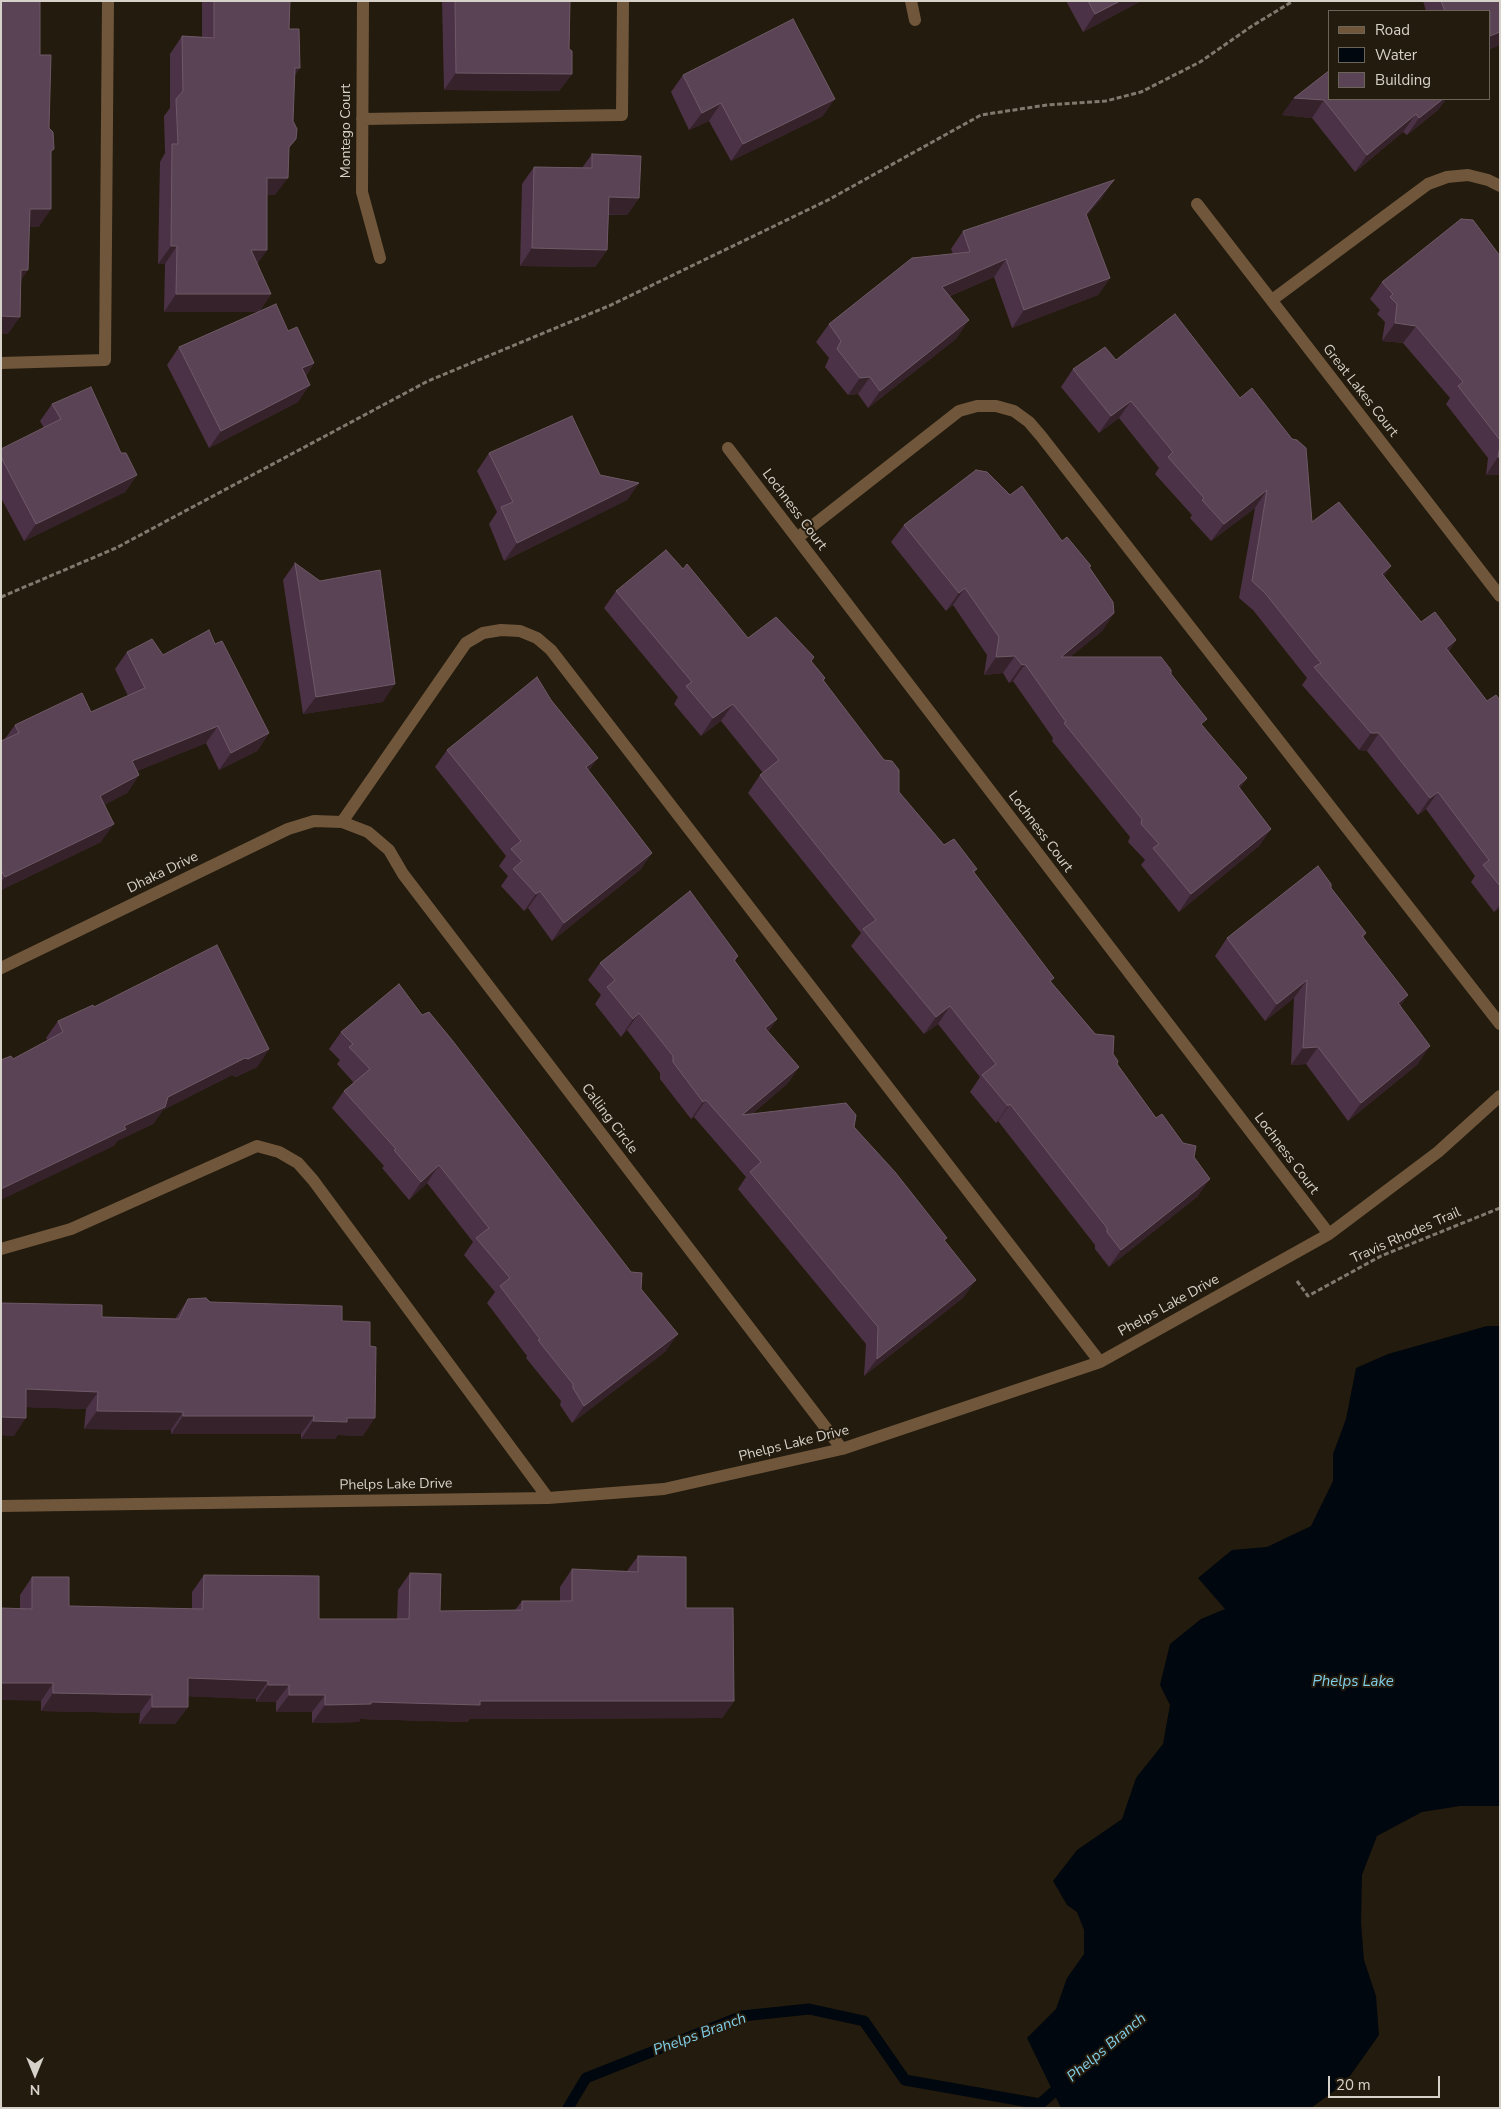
<!DOCTYPE html>
<html>
<head>
<meta charset="utf-8">
<style>
	body { margin:0 }
	#map { position:relative; width:1501px; height:2109px; overflow:hidden; background:#231b0d; font-family:"Nunito Sans",sans-serif }
	canvas { display:block }
	.frame { position:absolute; inset:0; border:2px solid #d7d2c9; pointer-events:none }
	.legend { position:absolute; left:1328px; top:10px; width:162px; height:90px; box-sizing:border-box; background:#231b0d; border:1px solid #6b6458; margin:0; padding:6px 9px; list-style:none; font-size:15px; color:#d7d2c9 }
	.legend li { display:flex; align-items:center; gap:10px; height:25px }
	.legend b { width:25px; border:1px solid #6b6458 }
	.north { position:absolute; left:10px; top:2049px; width:50px; height:50px; -webkit-text-stroke:4px #231b0d; paint-order:stroke; rotate:180deg; font-size:14px; font-weight:700; line-height:20px; text-align:center; color:#d7d2c9 }
	.north::after { content:''; display:block; margin:auto; width:18px; height:22px; background:#d7d2c9; clip-path:polygon(50% 0,100% 100%,50% 72%,0 100%) }
	.scale { position:absolute; left:1328px; top:2076px; width:112px; height:22px; box-sizing:border-box; border:2px solid #d7d2c9; border-top:0; padding-left:6px; font-size:15px; line-height:18px; white-space:nowrap; color:#d7d2c9; -webkit-text-stroke:4px #231b0d; paint-order:stroke }
</style>
</head>
<body>
<div id="map">
<canvas width="1501" height="2109"></canvas>
<div class="frame"></div>
<ul class="legend">
<li><b style="height:6px;background:#70573c"></b>Road</li>
<li><b style="height:14px;background:#00070e"></b>Water</li>
<li><b style="height:14px;background:#5a4355"></b>Building</li>
</ul>
<div class="north">N</div>
<div class="scale">20 m</div>
</div>
<script>
const g = document.querySelector('canvas').getContext('2d');
g.lineJoin = 'round';
function paint(path, color) { g.fillStyle = color; g.fill(path, 'evenodd'); }
const toPath = rows => new Path2D(rows.map(r => 'M' + r).join(''));
function stroke(path, color, width, dash) { g.strokeStyle = color; g.lineWidth = width; g.lineCap = dash ? 'butt' : 'round'; g.setLineDash(dash || []); g.stroke(path); }
function write(font, color, halo, rows, align = 'center') {
  g.font = font + ' "Nunito Sans",sans-serif'; g.lineWidth = 4; g.setLineDash([]); g.textBaseline = 'middle'; g.strokeStyle = halo; g.fillStyle = color; for (const [text, x, y, turn = 0] of rows) {
    g.save(); g.translate(x, y); g.rotate((+turn || 0) * Math.PI / 180); g.textAlign = isNaN(turn) ? turn : align; if (halo) g.strokeText(text, 0, 0); g.fillText(text, 0, 0); g.restore();
  }
}
const water = toPath([
	[1487,1326,1500,1326,1500,1806,1460,1806,1422,1812,1377,1836,1362,1875,1361,1923,1364,1960,1376,1996,1379,2035,1345,2083,1311,2108,1061,2108,1027,2038,1056,2009,1067,1978,1084,1954,1084,1930,1077,1912,1067,1905,1053,1881,1077,1850,1122,1819,1136,1778,1163,1744,1170,1705,1160,1685,1170,1644,1201,1619,1225,1609,1198,1578,1232,1550,1267,1547,1311,1526,1333,1481,1333,1454,1346,1419,1356,1368,1388,1354]
]);
const stream = toPath([
	[568,2108,586,2078,742,2016,809,2009,864,2021,905,2080,1040,2104,1065,2082]
]);
const path = toPath([
	[1,597,116,548,428,381,611,305,828,200,981,115,1047,105,1106,101,1141,92,1200,62,1252,26,1293,1],
	[1297,1281,1308,1296,1381,1256,1500,1208]
]);
const minor = toPath([
	[363,1,362,192,380,258],
	[911,1,915,20],
	[362,119,622,115,623,1],
	[1197,204,1500,596],
	[1272,300,1428,184,1447,177,1468,175,1488,180,1500,186],
	[1,363,105,360,108,1],
	[728,448,1329,1234],
	[797,538,959,411,977,406,996,406,1014,411,1029,422,1041,436,1500,1024],
	[342,822,466,643,483,633,501,630,520,631,537,638,551,650,1100,1362],
	[1,968,288,829,314,821,342,822,368,832,389,850,403,874,842,1449],
	[1,1249,71,1229,257,1146,279,1152,298,1163,313,1180,548,1498],
	[1,1506,548,1498,664,1489,842,1449,1100,1362,1329,1234,1438,1152,1500,1096]
]);
const wall = toPath([
	[202,1,290,1,289,29,300,68,294,76,293,121,296,139,288,149,275,195,267,195,267,250,257,264,271,294,259,312,164,312,165,264,158,264,160,162,165,153,164,116,170,108,170,54,182,36,202,37],
	[442,1,570,1,569,49,572,74,559,91,444,90],
	[1066,1,1141,1,1083,32],
	[1423,1,1500,1,1500,45,1490,49,1490,11,1426,11],
	[683,75,823,116,731,161,709,121,689,130,671,92],
	[1294,98,1330,99,1446,99,1438,110,1407,135,1403,132,1355,172,1312,118,1282,115],
	[592,154,639,198,627,215,608,215,607,250,595,267,520,266,522,184,534,167,582,168],
	[1102,198,1086,216,1110,278,1098,295,1012,328,994,277,950,296,957,338,868,408,858,394,848,395,825,367,829,358,816,342,829,324,953,254,951,249,963,231],
	[1500,256,1500,475,1486,475,1488,458,1446,404,1450,398,1403,343,1382,341,1385,322,1377,314,1380,310,1370,299,1382,282],
	[288,331,314,363,306,376,298,402,209,448,167,365,179,347],
	[1116,360,1312,522,1384,576,1421,622,1456,640,1449,651,1487,701,1500,700,1500,908,1494,912,1471,882,1475,876,1426,809,1418,815,1367,751,1359,750,1302,685,1307,678,1253,610,1239,598,1255,508,1211,541,1190,518,1192,515,1155,474,1159,468,1119,418,1099,433,1061,387,1073,369],
	[52,404,121,453,137,475,125,492,24,541,1,498,1,449,44,428,40,421],
	[489,453,600,475,639,483,627,500,504,561,489,524,497,512,477,471],
	[1010,495,1091,566,1089,568,1114,613,1102,631,1070,657,1171,674,1202,725,1247,778,1240,788,1271,829,1259,846,1179,912,1141,865,1145,860,1128,842,1130,837,1052,741,1053,738,1013,681,1009,683,1003,673,984,675,987,655,953,605,946,611,891,542,904,525],
	[295,563,383,702,303,714,283,580],
	[683,569,748,638,811,661,825,678,824,681,899,792,944,845,977,869,974,873,1051,982,1113,1054,1117,1064,1156,1118,1183,1143,1194,1157,1198,1196,1109,1267,1095,1249,1095,1245,998,1121,996,1123,970,1092,980,1077,938,1024,924,1034,851,946,861,933,748,793,760,775,763,773,721,721,701,736,674,704,678,697,604,608,616,591],
	[215,644,269,733,257,751,219,770,206,743,137,771,139,775,127,793,104,805,101,842,1,890,1,741,4,740,15,725,91,712,128,696,115,669,127,652,163,655],
	[447,750,589,771,652,853,640,870,552,941,528,908,524,911,501,886,508,876,499,866,506,856,435,767],
	[1331,888,1366,933,1363,938,1401,1006,1418,1064,1348,1121,1306,1064,1291,1065,1294,998,1265,1021,1215,956,1227,938],
	[738,956,735,961,777,1019,768,1032,799,1067,787,1084,752,1114,854,1127,945,1241,964,1297,864,1376,866,1344,738,1189,746,1177,694,1117,691,1119,660,1079,660,1073,627,1030,621,1037,595,1004,601,995,588,980,600,963],
	[94,1007,269,1049,257,1067,236,1077,232,1075,163,1110,153,1124,117,1141,114,1146,46,1038,58,1021],
	[422,1015,641,1289,666,1351,572,1423,560,1405,561,1401,526,1358,527,1356,487,1303,495,1292,464,1255,473,1242,427,1183,409,1200,382,1168,384,1166,332,1108,344,1091,354,1083,337,1064,340,1060,329,1049,341,1032],
	[188,1299,342,1321,363,1436,338,1435,335,1439,301,1439,301,1434,171,1434,171,1430,84,1429,86,1409,26,1407,14,1436,1,1435,102,1317,175,1319],
	[638,1556,686,1608,734,1701,722,1718,470,1719,467,1722,360,1719,359,1722,312,1723,312,1712,276,1712,276,1702,256,1702,256,1699,188,1696,188,1707,175,1724,139,1724,140,1713,41,1711,41,1701,20,1609,20,1595,32,1577,69,1606,192,1609,192,1592,204,1575,319,1619,397,1619,398,1590,410,1573,440,1611,515,1610,522,1601,560,1601,560,1587,572,1569,627,1571]
]);
const shadedWall = toPath([
	[1120,1,1141,1,1083,32,1095,14],
	[1500,32,1500,45,1490,49,1490,36],
	[295,68,300,68,288,86],
	[456,73,572,74,559,91,444,90],
	[1294,98,1324,100,1312,118,1282,115],
	[835,99,823,116,731,161,743,144],
	[1443,99,1446,99,1438,110,1407,135,1419,118],
	[721,103,709,121,689,130,702,113],
	[1416,114,1403,132,1355,172,1367,155],
	[267,178,288,178,275,195,255,195],
	[1114,180,1102,198,1073,232,1086,214],
	[609,197,639,198,627,215,596,214],
	[30,209,51,209,39,227,17,227],
	[171,246,177,246,165,264,158,264],
	[532,248,607,250,595,267,520,266],
	[251,250,267,250,255,267],
	[1006,259,994,277,930,304,942,287],
	[21,270,28,270,16,288],
	[1110,278,1098,295,1012,328,1024,310],
	[176,294,271,294,259,312,164,312],
	[1,316,20,317,8,334,1,334],
	[969,320,957,338,868,408,880,391],
	[1395,323,1416,326,1403,343,1382,341],
	[314,363,302,381,302,368],
	[870,377,858,394,848,395,860,378],
	[310,385,298,402,209,448,221,431],
	[1131,401,1119,418,1099,433,1111,416],
	[1498,457,1500,457,1500,475,1486,475],
	[137,475,125,492,24,541,36,524],
	[639,483,627,500,504,561,517,543],
	[1267,490,1255,508,1211,541,1224,524],
	[1391,566,1379,584,1382,574],
	[965,588,953,605,946,611,959,593],
	[1114,613,1102,631,1049,674,1061,657],
	[1456,640,1444,658,1446,648],
	[1015,656,1003,673,984,675,996,657],
	[1025,664,1013,681,1009,683,1022,665],
	[395,684,383,702,303,714,316,697],
	[733,704,721,721,701,736,713,718],
	[218,726,206,743,120,778,132,761],
	[269,733,257,751,219,770,231,753],
	[1371,733,1379,733,1367,751,1359,750],
	[598,758,586,775,586,767],
	[139,775,127,793,88,813,100,796],
	[1247,778,1235,795,1238,786],
	[1438,792,1426,809,1418,815,1430,798],
	[114,824,101,842,1,890,1,882,5,877],
	[1271,829,1259,846,1179,912,1191,894],
	[652,853,640,870,552,941,564,923],
	[540,891,528,908,524,911,536,894],
	[1500,905,1500,908,1494,912],
	[1307,980,1294,998,1265,1021,1277,1004],
	[1408,995,1396,1013,1398,1003],
	[950,1006,938,1024,924,1034,936,1017],
	[639,1013,627,1030,621,1037,633,1019],
	[777,1019,765,1037,765,1028],
	[1430,1046,1418,1064,1348,1121,1361,1103],
	[1318,1047,1306,1064,1291,1065,1303,1048],
	[269,1049,257,1067,236,1077,232,1075,163,1110,153,1124,117,1141,114,1146,1,1200,1,1189,124,1126,168,1097,245,1058],
	[799,1067,787,1084,733,1130,742,1115],
	[706,1100,694,1117,691,1119,703,1102],
	[1010,1104,998,1121,996,1123,1008,1106],
	[439,1165,427,1183,409,1200,421,1182],
	[1210,1179,1198,1196,1109,1267,1121,1250],
	[976,1280,964,1297,864,1376,877,1359],
	[678,1334,666,1351,572,1423,584,1406],
	[26,1389,98,1392,86,1409,14,1407],
	[97,1411,183,1412,171,1430,84,1429],
	[183,1416,314,1416,301,1434,171,1434],
	[1,1417,26,1418,14,1436,1,1435],
	[347,1418,375,1418,363,1436,338,1435,335,1439,301,1439,313,1421],
	[188,1678,268,1681,256,1699,176,1696],
	[1,1683,53,1683,41,1701,1,1700],
	[268,1685,289,1685,276,1702,256,1702],
	[53,1693,152,1695,140,1713,41,1711],
	[289,1695,325,1695,312,1712,276,1712],
	[480,1701,734,1701,722,1718,470,1719,467,1722,360,1719,359,1722,312,1723,325,1705,371,1702],
	[152,1707,188,1707,175,1724,139,1724]
]);
const building = toPath([
	[1,1,40,1,40,55,51,55,49,128,53,132,54,149,51,151,51,209,30,209,28,270,21,270,20,317,1,316,1,1],
	[214,1,290,1,289,29,299,29,300,68,295,68,293,121,297,129,296,139,289,147,288,178,267,178,267,250,251,250,271,294,176,294,177,246,171,246,172,144,178,144,176,99,183,91,182,36,214,38,214,1],
	[455,1,570,1,569,49,572,51,572,74,456,73,455,1],
	[1088,1,1120,1,1095,14,1088,1],
	[1441,1,1500,1,1500,32,1490,36,1490,11,1445,11,1441,1],
	[793,19,835,99,743,144,721,103,702,113,683,75,793,19],
	[1330,70,1330,99,1443,99,1419,118,1416,114,1367,155,1324,100,1294,98,1330,70],
	[592,154,641,156,639,198,609,197,607,250,532,248,534,167,592,168,592,154],
	[1114,180,1086,214,1110,278,1024,310,1006,259,942,287,969,320,880,391,870,377,860,378,837,349,841,341,829,324,912,258,970,252,963,231,1114,180],
	[1461,219,1473,220,1500,256,1500,440,1458,386,1463,382,1416,326,1395,323,1397,304,1390,297,1393,294,1382,282,1461,219],
	[276,304,288,331,297,327,314,363,302,368,310,385,221,431,179,347,276,304],
	[1175,314,1240,398,1252,388,1292,439,1297,440,1306,448,1312,522,1339,502,1391,566,1382,574,1421,622,1435,612,1456,640,1446,648,1487,701,1496,695,1500,700,1500,886,1483,865,1489,860,1438,792,1430,798,1379,733,1371,733,1314,667,1321,663,1265,593,1252,581,1267,490,1224,524,1202,500,1204,498,1168,457,1173,452,1131,401,1111,416,1073,369,1105,347,1116,360,1175,314],
	[91,387,121,453,126,453,137,475,36,524,1,457,1,449,61,419,52,404,91,387],
	[572,416,600,475,639,483,517,543,501,507,513,502,489,453,572,416],
	[1500,445,1500,457,1498,457,1500,445],
	[976,470,987,472,1010,495,1022,486,1062,541,1067,537,1091,566,1089,567,1113,602,1114,613,1061,657,1161,657,1171,670,1171,674,1207,719,1201,724,1247,778,1238,786,1271,829,1191,894,1153,848,1159,844,1141,824,1142,819,1064,723,1066,722,1025,664,1022,665,1015,656,996,657,999,637,965,588,959,593,904,525,976,470],
	[666,550,683,569,687,564,748,638,776,617,814,657,811,661,825,678,823,680,884,760,892,761,899,770,899,792,944,845,954,839,977,869,973,871,1054,978,1050,981,1095,1034,1114,1036,1113,1054,1118,1061,1117,1064,1156,1118,1162,1114,1183,1143,1196,1146,1194,1157,1210,1179,1121,1250,1107,1232,1107,1228,1010,1104,1008,1106,982,1075,996,1064,950,1006,936,1017,863,929,876,920,760,775,779,760,733,704,713,718,686,686,692,682,616,591,666,550],
	[295,563,320,581,380,570,395,684,316,697,295,563],
	[209,630,215,644,222,641,269,733,231,753,218,726,132,761,139,775,100,796,114,824,5,877,1,870,1,741,19,733,15,725,82,693,91,712,145,688,127,652,152,639,163,655,209,630],
	[537,677,551,700,598,758,586,767,652,853,564,923,540,891,536,894,513,869,522,861,511,849,521,841,447,750,537,677],
	[1318,866,1331,884,1331,888,1366,933,1362,936,1408,995,1398,1003,1430,1046,1361,1103,1318,1047,1303,1048,1307,980,1277,1004,1227,938,1318,866],
	[690,891,738,956,734,960,777,1019,765,1028,799,1067,742,1115,846,1103,856,1115,854,1127,895,1172,947,1238,944,1240,976,1280,877,1359,878,1327,750,1172,761,1162,706,1100,703,1102,673,1062,673,1056,639,1013,633,1019,607,987,615,980,600,963,690,891],
	[217,945,269,1049,248,1059,245,1058,168,1097,165,1107,124,1126,126,1129,1,1189,1,1060,11,1056,13,1059,63,1032,58,1021,93,1005,94,1007,217,945],
	[399,984,422,1015,429,1012,452,1040,631,1272,642,1273,641,1289,678,1334,584,1406,573,1388,573,1384,538,1340,540,1339,500,1286,510,1278,476,1238,489,1228,439,1165,421,1182,394,1150,396,1149,344,1091,370,1069,349,1047,353,1044,341,1032,399,984],
	[206,1298,210,1302,342,1306,342,1321,370,1322,370,1346,376,1347,375,1418,347,1418,347,1422,313,1421,314,1416,183,1416,183,1412,97,1411,98,1392,26,1389,26,1418,1,1417,1,1303,102,1305,102,1317,179,1319,188,1299,206,1298],
	[638,1556,686,1557,686,1608,733,1608,734,1701,480,1701,480,1705,371,1702,371,1704,325,1705,325,1695,289,1695,289,1685,268,1685,268,1681,188,1678,188,1707,152,1707,152,1695,53,1693,53,1683,1,1683,1,1608,32,1609,32,1577,69,1577,69,1606,203,1609,204,1575,319,1576,319,1619,409,1619,410,1573,441,1574,440,1611,522,1610,522,1601,572,1601,572,1569,638,1572,638,1556]
]);
const streetNames = [
	["Montego Court",347,131,-90],
	["Great Lakes Court",1360,391,52],
	["Lochness Court",794,510,53],
	["Lochness Court",1040,832,53],
	["Dhaka Drive",163,873,-26],
	["Calling Circle",609,1119,53],
	["Lochness Court",1286,1154,53],
	["Travis Rhodes Trail",1406,1236,-24],
	["Phelps Lake Drive",1169,1306,-29],
	["Phelps Lake Drive",794,1444,-14],
	["Phelps Lake Drive",396,1485,-1]
];
const waterNames = [
	["Phelps Lake",1353,1682],
	["Phelps Branch",700,2035,-20],
	["Phelps Branch",1107,2048,-40]
];
paint(water, '#00070e');
stroke(stream, '#00070e', 11);
stroke(path, '#80796e', 3, [5, 2.5]);
stroke(minor, '#70573c', 12);
paint(wall, '#4c3247');
paint(shadedWall, '#35222a');
paint(building, '#5a4355');
stroke(building, '#6e5a67', 1);
write('14px', '#d7d2c9', '#231b0d', streetNames);
write('italic 15px', '#80cde8', '#231b0d', waterNames);
</script>
</body>
</html>
